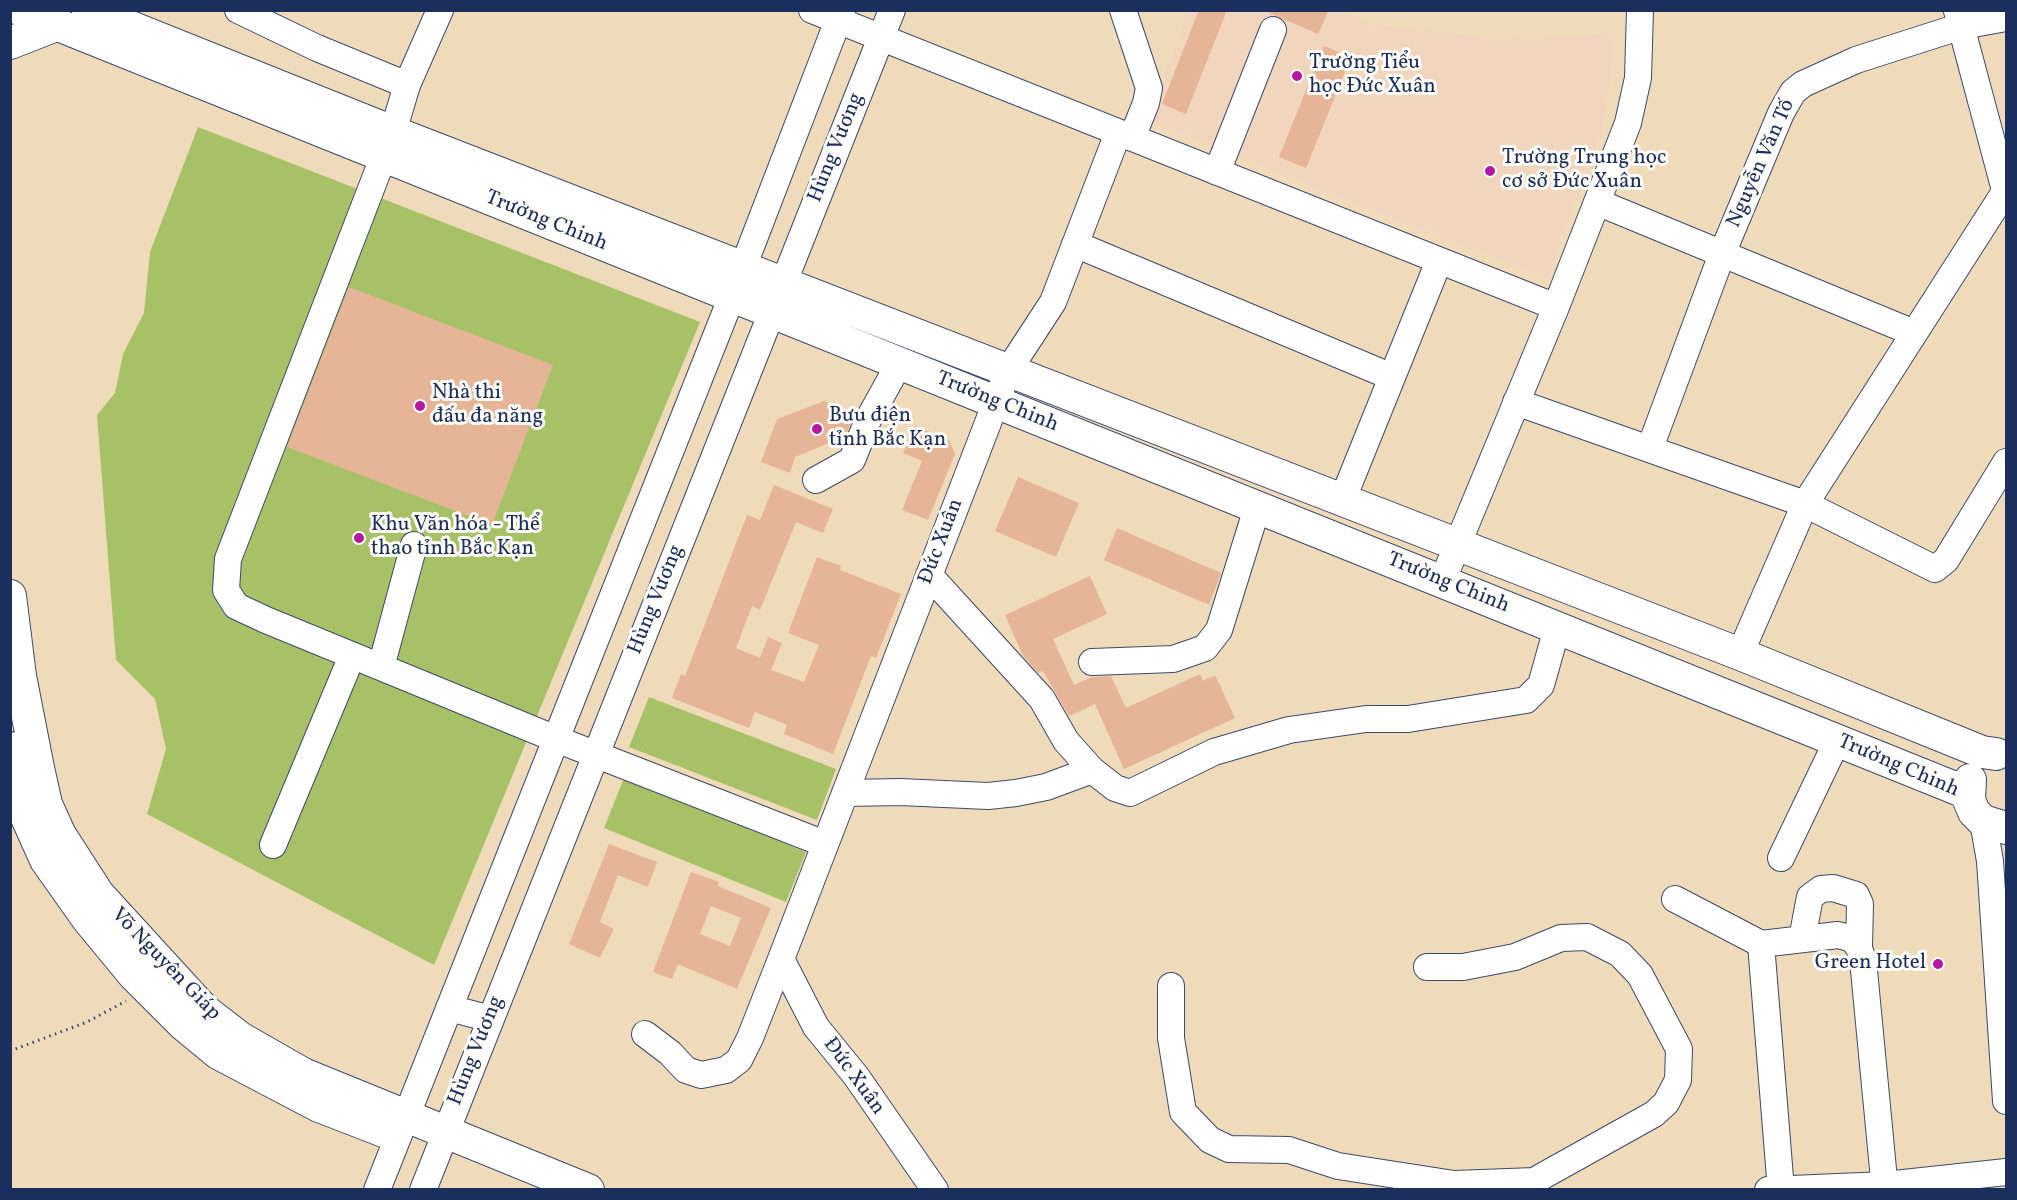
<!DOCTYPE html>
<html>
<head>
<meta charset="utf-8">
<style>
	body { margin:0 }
	#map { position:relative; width:2017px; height:1200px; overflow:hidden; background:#efdbba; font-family:Vollkorn,serif }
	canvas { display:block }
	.frame { position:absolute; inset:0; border:12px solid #1b2f5e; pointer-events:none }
</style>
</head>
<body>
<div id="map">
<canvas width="2017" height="1200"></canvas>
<div class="frame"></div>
</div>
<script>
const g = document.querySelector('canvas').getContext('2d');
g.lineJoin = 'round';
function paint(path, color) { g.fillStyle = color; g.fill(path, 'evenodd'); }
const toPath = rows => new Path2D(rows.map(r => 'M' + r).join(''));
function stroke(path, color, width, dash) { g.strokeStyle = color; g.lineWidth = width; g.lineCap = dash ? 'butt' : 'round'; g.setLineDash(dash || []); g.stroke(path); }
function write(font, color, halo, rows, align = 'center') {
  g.font = font + ' Vollkorn,serif'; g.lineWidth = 6; g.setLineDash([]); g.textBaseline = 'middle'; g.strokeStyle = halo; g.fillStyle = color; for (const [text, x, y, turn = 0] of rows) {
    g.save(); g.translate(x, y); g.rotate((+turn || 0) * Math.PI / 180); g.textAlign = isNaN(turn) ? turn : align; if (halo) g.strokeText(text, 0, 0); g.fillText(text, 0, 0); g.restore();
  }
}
const built = toPath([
	[1189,11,1341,11,1373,25,1504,40,1612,34,1611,70,1602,130,1547,277,1377,212,1147,119]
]);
const green = toPath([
	[198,127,700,322,434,965,147,814,166,749,155,699,116,660,97,415,115,393,123,354,144,313,150,252],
	[649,697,836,769,817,820,629,747],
	[624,778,806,852,786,902,604,828]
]);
const building = toPath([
	[1199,10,1227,10,1186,114,1162,104],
	[1263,10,1329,10,1318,34],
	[1324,46,1351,57,1306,168,1279,157],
	[349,287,553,365,492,525,287,447],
	[824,401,854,414,844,441,839,439,795,457,790,473,761,462,777,419],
	[915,426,949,440,955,454,928,520,902,510,922,461,903,453],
	[1018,477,1079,503,1056,557,995,531],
	[774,485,833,509,823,533,796,522,760,610,752,606,736,648,760,658,768,637,782,643,771,670,804,682,819,645,788,633,817,557,841,566,840,570,901,594,876,658,871,656,833,754,784,734,787,725,755,712,749,728,672,698,681,674,685,676,747,515,760,520],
	[1117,528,1221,573,1209,605,1104,560],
	[1090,576,1107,614,1053,639,1074,685,1092,677,1111,676,1126,708,1200,674,1203,681,1215,675,1235,718,1124,769,1095,704,1069,716,1043,671,1038,673,1023,656,1005,615],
	[609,844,657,862,648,887,618,875,600,922,614,929,600,958,569,944],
	[691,872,719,882,718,886,771,908,737,989,678,964,672,979,653,972],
	[711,906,741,918,730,946,700,934]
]);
const path = toPath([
	[10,1051,87,1022,126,1001]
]);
const minor = toPath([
	[238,10,317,48,407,85],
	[440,10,407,85,393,132,228,559,226,590,236,606,266,620,556,739,825,844],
	[812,10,1556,307],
	[1123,10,1149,88,1146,103,1132,138],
	[1957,11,2006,194],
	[1217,172,1273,30],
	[1597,202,1914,333],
	[1075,244,1392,377],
	[1516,402,1805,504,1935,569,1946,560,2006,462],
	[1650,448,1722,254,1781,113,1793,92,1803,84,1856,60,1962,26,2006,18],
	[816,480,852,460,868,420,899,364],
	[1342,501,1439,261],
	[929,575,1042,699,1066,741,1092,770,1115,788,1130,793,1214,752,1289,730,1366,719,1408,719,1526,700,1541,685,1557,628],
	[1442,582,1556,307,1628,123,1638,78,1640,10],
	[1740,654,1805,504,2006,190],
	[1092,662,1173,659,1205,648,1219,630,1257,508],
	[381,667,414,545],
	[845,793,900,792,988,796,1016,793,1046,787,1092,770],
	[1983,821,1990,861,2006,1101],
	[273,845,352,656],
	[1781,858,1837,741],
	[1675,899,1761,944,1838,935,1853,939,1859,948,1863,960,1885,1190],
	[1802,939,1810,897,1821,889,1833,888,1856,895,1860,904,1859,948],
	[1761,944,1781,1190],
	[1427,967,1463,967,1515,957,1561,938,1587,937,1620,954,1640,975,1679,1049,1678,1080,1666,1103,1654,1114,1541,1177,1535,1181,1531,1190],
	[1171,986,1171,1038,1183,1112,1210,1140,1229,1149,1289,1150,1338,1166,1454,1184,1535,1181],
	[449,1008,491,1019],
	[645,1034,670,1053,686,1070,701,1075,726,1070,739,1060,750,1038,781,959],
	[377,1190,732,296,842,10],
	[423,1190,892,10],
	[935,1190,856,1076,816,1027,781,959,1008,371,1053,302,1118,133],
	[1768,1190,1885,1185,2006,1172]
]);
const major = toPath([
	[21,10,1965,792,1969,800],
	[88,10,393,132,1740,654,1982,752,1996,754],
	[10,43,56,25],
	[10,596,20,676,38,768,46,804,60,835,98,894,205,1011,240,1038,303,1074,588,1190],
	[10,748,24,811,46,860,87,918,134,975,184,1025,218,1053,319,1106,394,1135],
	[1970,780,1969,800,1974,812,1983,821,2006,828]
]);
const markers = [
	[1297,76,6,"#b5179e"],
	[1490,171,6,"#b5179e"],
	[420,406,6,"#b5179e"],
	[817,429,6,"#b5179e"],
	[359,538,6,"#b5179e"],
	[1938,964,6,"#b5179e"]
];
const poiNames = [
	["Trường Tiểu",1309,64],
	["học Đức Xuân",1309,88],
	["Trường Trung học",1502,159],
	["cơ sở Đức Xuân",1502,183],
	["Nhà thi",432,394],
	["đấu đa năng",432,418],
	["Bưu điện",829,417],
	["tỉnh Bắc Kạn",829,441],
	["Khu Văn hóa - Thể",371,526],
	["thao tỉnh Bắc Kạn",371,550],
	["Green Hotel",1926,964,"right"]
];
const streetNames = [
	["Hùng Vương",837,148,-68],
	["Nguyễn Văn Tố",1762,164,-66],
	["Trường Chinh",546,222,22],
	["Trường Chinh",997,403,22],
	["Đức Xuân",942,542,-69],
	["Trường Chinh",1448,584,22],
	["Hùng Vương",657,600,-68],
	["Trường Chinh",1898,767,23],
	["Võ Nguyên Giáp",165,965,46],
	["Hùng Vương",477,1051,-68],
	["Đức Xuân",853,1077,54]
];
paint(built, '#f1d5bd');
paint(green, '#a7c167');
paint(building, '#e6b496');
stroke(minor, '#3b496c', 28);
stroke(major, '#3b496c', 34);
stroke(path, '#3b496c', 3, [1.5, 4.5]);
stroke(minor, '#fff', 26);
stroke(major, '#fff', 32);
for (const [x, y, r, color] of markers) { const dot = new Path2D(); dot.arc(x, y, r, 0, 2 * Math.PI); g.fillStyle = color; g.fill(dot); stroke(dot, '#fdfcf7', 2); }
write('21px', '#1b2f5e', '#fdfcf7', poiNames, 'left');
write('21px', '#1b2f5e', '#fdfcf7', streetNames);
</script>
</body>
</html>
